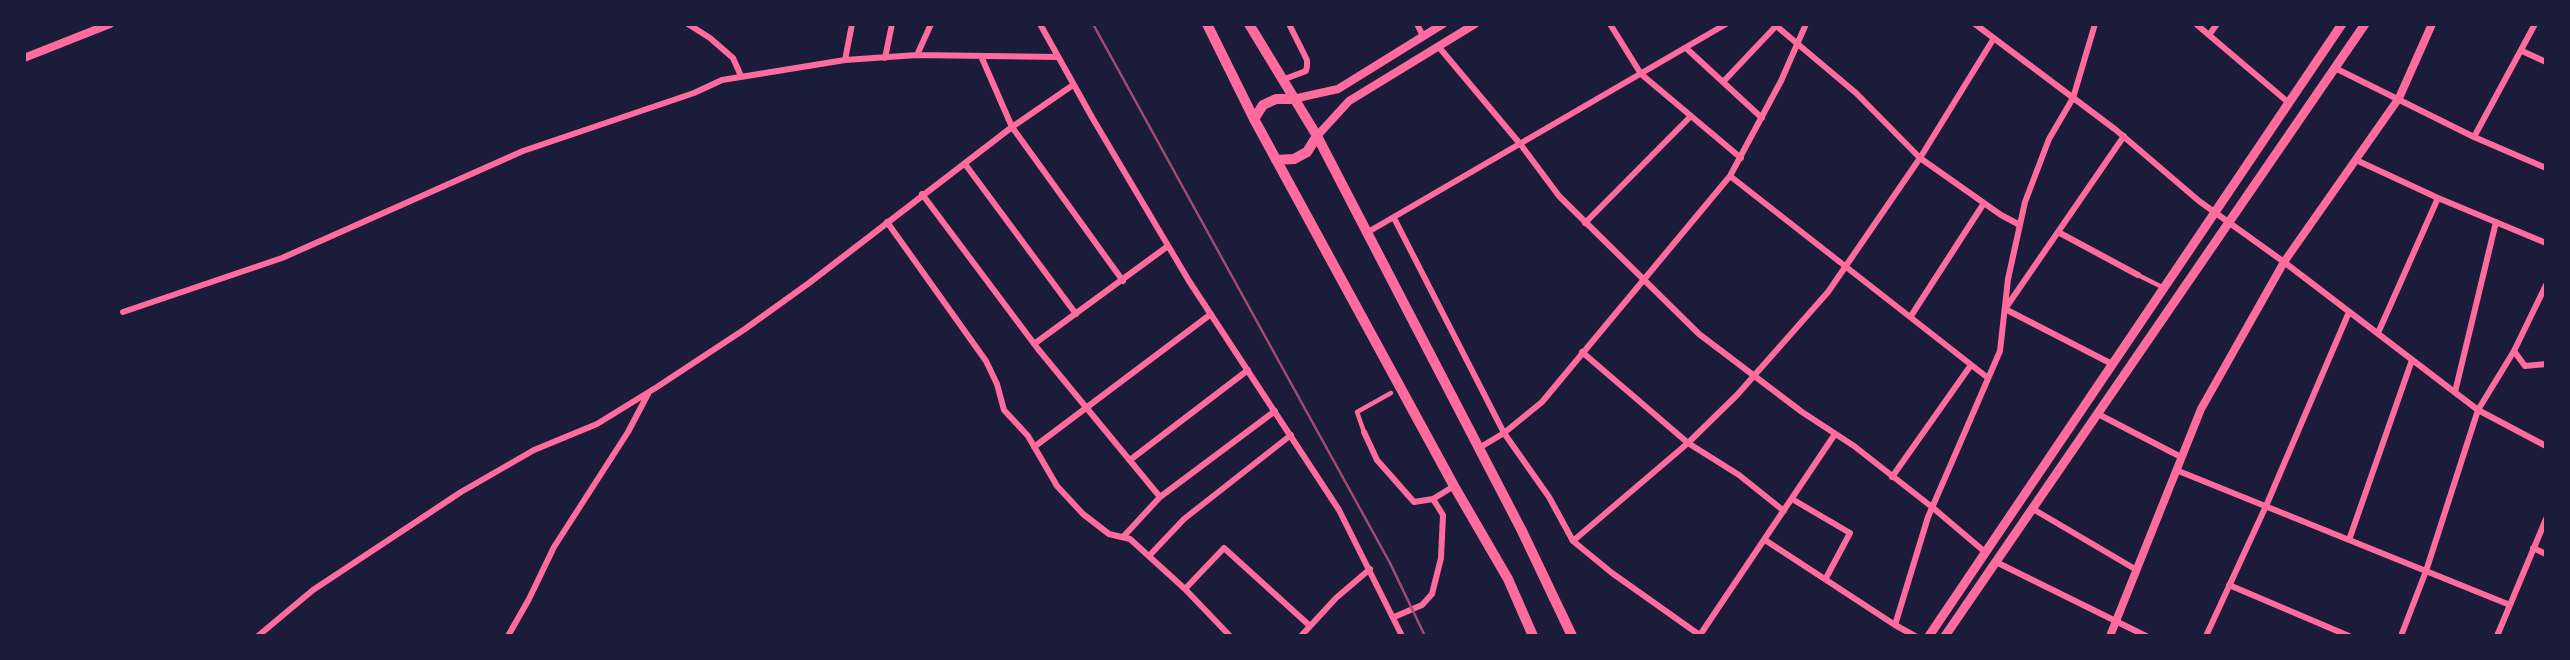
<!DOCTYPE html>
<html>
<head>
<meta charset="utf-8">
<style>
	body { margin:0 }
	#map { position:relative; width:2570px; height:660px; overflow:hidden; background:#1b1b3a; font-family:"PT Sans Narrow",sans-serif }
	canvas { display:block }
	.frame { position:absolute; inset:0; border:26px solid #1b1b3a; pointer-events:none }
</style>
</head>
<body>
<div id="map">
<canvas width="2570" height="660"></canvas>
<div class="frame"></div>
</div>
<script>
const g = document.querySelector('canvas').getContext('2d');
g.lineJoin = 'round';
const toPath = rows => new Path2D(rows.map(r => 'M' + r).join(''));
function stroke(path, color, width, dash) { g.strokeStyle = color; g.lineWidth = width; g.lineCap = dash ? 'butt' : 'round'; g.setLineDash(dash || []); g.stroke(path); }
const pedestrian = toPath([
	[2138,275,2164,288],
	[1364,432,1357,412,1391,393]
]);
const minor = toPath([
	[688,24,710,38,733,58,741,76],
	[1040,24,1093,119,1189,281,1339,510,1402,636],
	[1417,24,1423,36],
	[1610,24,1641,74,1741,158],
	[1774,24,1856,93,1920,158,2001,215,2020,225],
	[1975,24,2116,130,2199,201,2284,262,2478,410,2546,446],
	[2196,24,2289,103],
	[2209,35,2217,24],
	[1438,46,1521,145,1559,196,1699,334,1802,412,1854,446,1932,507,1985,552],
	[1686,48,1762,118],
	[2522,51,2546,62],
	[917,55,931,24],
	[981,56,1012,127,1123,281],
	[885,58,892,24],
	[845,60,852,24],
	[2335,68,2474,137,2546,168],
	[1282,80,1306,71,1307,66,1307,60,1289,24],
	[1723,82,1776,26],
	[2474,137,2535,24],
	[2356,160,2438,198,2546,243],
	[965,164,1076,314],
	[1730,176,1988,378],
	[922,194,1038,349,1160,497],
	[1394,218,1504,433,1549,497,1573,541,1612,573,1701,636],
	[887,222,986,361,997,384,1004,410,1028,436,1057,486,1083,514,1109,534,1130,539,1185,589,1230,636],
	[1585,223,1691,116],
	[1368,232,1726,24],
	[2058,232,2138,275],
	[123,312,282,258,523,151,694,93,722,80,845,60,917,55,1058,57],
	[1911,316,1984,203],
	[2378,333,2438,198],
	[1034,344,1168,246],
	[2514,351,2525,366,2546,364],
	[1582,352,1688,443,1739,475,1784,511],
	[2112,364,2005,309,2124,136],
	[2455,392,2496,222],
	[2098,414,2181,457],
	[1364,432,1377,460,1414,502,1433,499,1454,486],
	[1034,447,1211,314],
	[1479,448,1504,433,1542,402,1730,176,1781,81,1806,24],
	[1130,460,1248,370],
	[2176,470,2510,605],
	[1892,477,1971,365],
	[1792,499,1850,533,1826,578],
	[2033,509,2135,569],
	[1123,537,1160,497,1275,411],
	[1765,540,1895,625,1915,636],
	[2349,540,2412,360],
	[1573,541,1688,443,1737,395,1828,292,1920,158,1994,38],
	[2533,548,2546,554],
	[1149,556,1184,519,1291,435],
	[1996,562,2146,636],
	[2229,585,2349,636],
	[1185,589,1224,548,1310,626],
	[1394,617,1422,605,1432,594,1441,558,1443,515,1433,499],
	[1895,625,1928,517,2000,351,2008,279,2025,202,2049,139,2073,98,2095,24],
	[1700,635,1835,434],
	[258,636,313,590,461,492,534,450,597,424,657,387,745,329,809,283,1012,127,1073,85],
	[508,636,529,599,554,547,628,432,648,394],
	[1301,636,1336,598,1370,569],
	[2206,636,2266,506,2349,312],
	[2401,636,2426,571,2478,410,2514,351,2546,285],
	[2497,636,2546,519]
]);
const tertiary = toPath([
	[24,58,110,24],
	[1293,99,1338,89,1443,24],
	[1317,136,1349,101,1475,24],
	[2110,636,2201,409,2284,262,2399,98,2432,24]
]);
const secondary = toPath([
	[1929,636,2342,24],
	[1945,636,2365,24]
]);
const trunk = toPath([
	[1207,24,1254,119,1454,486,1508,579,1533,636],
	[1249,24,1317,136,1522,531,1572,636],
	[1254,119,1263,105,1276,99,1293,99],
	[1276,160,1294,159,1307,152,1317,136]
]);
const rail = toPath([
	[1093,24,1390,563,1425,636]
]);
stroke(pedestrian, '#ff6b9d', 4.5);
stroke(minor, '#ff6b9d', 6);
stroke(tertiary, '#ff6b9d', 8);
stroke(secondary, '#ff6b9d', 9);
stroke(trunk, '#ff6b9d', 10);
stroke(rail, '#a44b75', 2.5);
</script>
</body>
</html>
